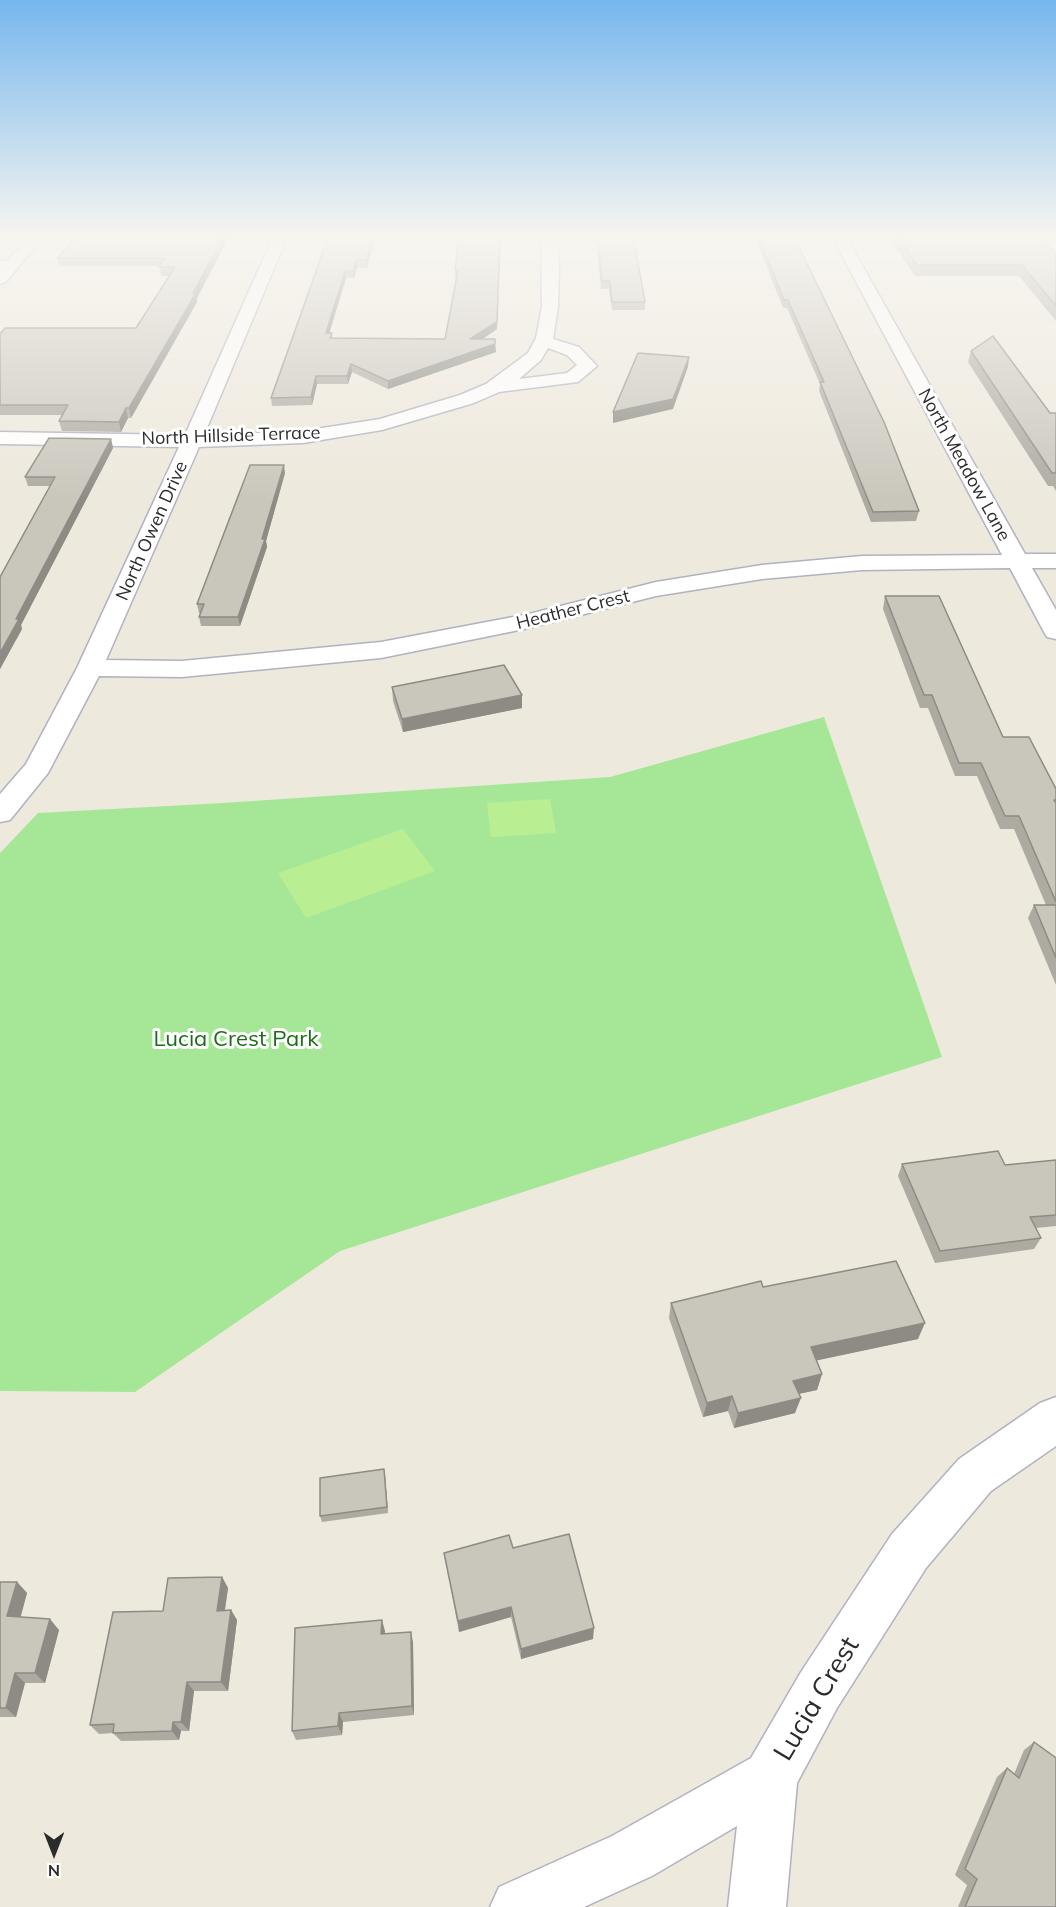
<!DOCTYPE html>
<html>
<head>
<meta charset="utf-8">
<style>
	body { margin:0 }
	#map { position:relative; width:1056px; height:1907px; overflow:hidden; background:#eee9dd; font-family:Mulish,sans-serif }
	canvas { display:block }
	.north { position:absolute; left:24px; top:1823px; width:60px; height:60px; -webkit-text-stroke:4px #fff; paint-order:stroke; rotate:180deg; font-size:16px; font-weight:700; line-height:24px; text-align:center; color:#2b2b2b }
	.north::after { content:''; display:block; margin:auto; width:21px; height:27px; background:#2b2b2b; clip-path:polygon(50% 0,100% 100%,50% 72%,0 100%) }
</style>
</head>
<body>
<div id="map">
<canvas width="1056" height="1907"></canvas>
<div class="north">N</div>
</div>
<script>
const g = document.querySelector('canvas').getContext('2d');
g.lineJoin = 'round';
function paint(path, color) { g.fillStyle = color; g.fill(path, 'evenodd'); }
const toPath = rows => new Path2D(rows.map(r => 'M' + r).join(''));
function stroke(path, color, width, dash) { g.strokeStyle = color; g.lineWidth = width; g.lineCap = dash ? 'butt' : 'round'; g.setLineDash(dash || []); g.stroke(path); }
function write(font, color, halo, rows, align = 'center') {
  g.font = font + ' Mulish,sans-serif'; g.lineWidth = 6; g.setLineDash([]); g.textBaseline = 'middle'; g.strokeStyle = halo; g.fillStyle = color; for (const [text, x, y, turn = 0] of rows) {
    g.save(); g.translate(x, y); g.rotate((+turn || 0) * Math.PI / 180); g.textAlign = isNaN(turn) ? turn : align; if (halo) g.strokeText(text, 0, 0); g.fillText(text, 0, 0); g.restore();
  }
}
const green = toPath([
	[824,717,942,1057,340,1251,135,1392,0,1391,0,853,38,813,223,803,610,777]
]);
const pitch = toPath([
	[550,799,556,833,491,837,487,803],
	[403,829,435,871,306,918,278,873]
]);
const minor = toPath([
	[274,235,288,235,204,435,303,431,380,419,460,395,486,384,528,353,536,338,542,307,541,235,555,235,559,263,558,307,553,339,579,347,597,366,578,382,499,392,474,403,382,430,303,443,199,447,106,660,182,661,381,642,529,614,656,582,762,565,862,556,1002,555,831,235,845,235,1025,554,1056,554,1056,568,1032,568,1056,610,1056,639,1047,637,1044,632,1010,568,862,570,762,579,656,596,529,628,381,658,182,677,99,676,48,773,10,820,0,822,0,794,26,764,77,668,179,447,0,444,0,432,185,435,274,235],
	[548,348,567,355,577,365,567,373,519,379,541,360,548,348],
	[11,261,19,266,6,282,0,284,0,269,11,261],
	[1056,1397,1056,1446,991,1491,926,1568,837,1708,797,1783,786,1907,728,1907,737,1826,652,1876,584,1907,490,1907,499,1887,612,1836,751,1758,801,1672,892,1534,959,1459,1040,1403,1056,1397]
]);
const tertiary = toPath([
	[31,235,46,235,16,269,0,271,0,261,7,261,31,235]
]);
const wall = toPath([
	[78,235,230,235,197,298,197,302,131,418,128,418,121,432,62,431,59,421,62,415,0,415,0,334,136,328,169,276,161,276,160,266,59,266,57,258],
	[329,235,376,235,367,268,357,268,354,278,346,278,329,333,332,333,332,338,445,339,457,277,455,277,455,270,459,235,497,329,482,339,495,344,496,352,388,389,352,372,348,384,317,384,312,405,272,406,271,398],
	[596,235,633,235,645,302,645,310,612,310,609,289,601,289],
	[754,235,793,235,919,511,916,521,871,522,819,391,820,384,787,308,783,308],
	[888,235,1038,235,1056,254,1056,321,1019,276,915,276],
	[971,351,1050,413,1056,413,1056,491,1053,486,1048,486,968,362],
	[111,439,113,448,21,625,22,629,0,669,0,577,50,486,28,486,25,477],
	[285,473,266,541,267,547,240,626,201,626,199,617,201,613,199,613,197,604],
	[885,596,1003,737,1056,789,1056,985,1028,918,1034,905,1046,905,1014,829,1000,829,977,776,955,776,928,708,920,708,883,609],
	[392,687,522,695,522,708,403,732,393,701],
	[1056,1160,1056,1226,1036,1228,1041,1238,1034,1249,935,1263,898,1176,902,1164,1005,1165],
	[763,1287,918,1339,816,1360,822,1374,817,1390,799,1394,795,1413,734,1428,728,1411,703,1417,669,1318,671,1303],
	[385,1475,388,1513,322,1522,320,1516],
	[513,1548,593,1639,521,1659,511,1617,459,1632,444,1553],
	[222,1577,228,1588,225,1610,231,1610,237,1620,228,1691,194,1691,189,1731,181,1731,179,1740,121,1741,113,1733,99,1734,90,1725,163,1611],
	[0,1582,17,1582,27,1593,20,1617,59,1630,45,1683,25,1683,16,1717,0,1717],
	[382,1620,385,1634,413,1642,414,1715,343,1722,342,1735,296,1740,292,1731],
	[1034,1742,1056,1907,958,1907,967,1885,955,1875,997,1777,1007,1768,1014,1774,1024,1750]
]);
const shadedWall = toPath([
	[224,235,230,235,197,298,197,302,131,418,129,408],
	[374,235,376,235,367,268,366,260],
	[501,235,497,329,471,347,470,339],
	[356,260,357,268,354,278,353,271],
	[345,271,346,278,327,341,326,333],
	[495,344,496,352,388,389,388,381],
	[689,357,688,367,673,409,613,423,613,412],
	[351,364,352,372,348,384,347,376],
	[316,376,317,384,312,405,311,397],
	[126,408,128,418,121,432,119,422],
	[111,439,113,448,21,625,22,629,0,669,0,653,16,619],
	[284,465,285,473,266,541,267,547,240,626,238,617],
	[522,695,522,708,403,732,402,719],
	[925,1323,918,1339,805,1363,811,1347],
	[822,1374,817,1390,788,1396,793,1381],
	[732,1396,728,1411,703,1417,707,1403],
	[801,1398,795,1413,734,1428,738,1413],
	[384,1469,385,1475,388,1513,387,1507],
	[222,1577,228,1588,223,1622,217,1611],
	[17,1582,27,1593,18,1627,7,1616],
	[511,1607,511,1617,459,1632,458,1621],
	[231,1610,237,1620,228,1691,221,1682],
	[50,1619,59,1630,45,1683,35,1673],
	[382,1620,385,1631,384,1645,381,1634],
	[594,1628,593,1639,521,1659,521,1649],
	[411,1632,413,1642,414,1715,412,1706],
	[15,1673,25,1683,16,1717,6,1708],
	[187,1682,194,1691,189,1731,181,1722],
	[339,1713,343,1722,342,1735,338,1726],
	[173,1722,181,1731,179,1740,172,1731]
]);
const building = toPath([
	[78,235,224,235,193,293,196,293,129,408,126,408,119,422,59,421,68,405,0,405,0,334,5,328,136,328,175,267,159,267,165,258,57,258,78,235],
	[329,235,374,235,366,260,356,260,353,271,345,271,326,333,332,333,330,338,445,339,458,270,455,270,459,235,500,235,497,322,470,339,495,339,495,344,388,381,351,364,347,376,316,376,311,397,271,398,329,235],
	[597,235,633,235,645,302,612,302,610,281,602,281,597,235],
	[758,235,793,235,884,422,919,511,873,512,820,382,824,382,788,300,784,300,758,235],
	[896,235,1038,235,1056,254,1056,306,1022,265,917,265,896,235],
	[993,336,1050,413,1056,413,1056,473,1052,473,971,351,993,336],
	[638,353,689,357,673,399,613,412,638,353],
	[49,438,111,439,16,619,19,619,0,653,0,577,55,477,25,477,49,438],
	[250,465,284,465,262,539,265,539,238,617,199,617,204,604,197,604,250,465],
	[885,596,939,596,1003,737,1029,737,1056,789,1056,800,1054,800,1056,803,1056,902,1019,816,1005,816,981,763,959,763,932,695,924,695,885,596],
	[504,665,522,695,402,719,392,687,504,665],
	[1034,905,1056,905,1056,958,1034,905],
	[998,1151,1005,1165,1056,1160,1056,1215,1030,1217,1041,1238,940,1251,902,1164,998,1151],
	[896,1261,925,1323,811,1347,822,1374,793,1381,801,1398,738,1413,732,1396,707,1403,671,1303,761,1281,763,1287,896,1261],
	[384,1469,387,1507,320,1516,320,1478,384,1469],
	[569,1534,594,1628,521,1649,511,1607,458,1621,444,1553,509,1535,513,1548,569,1534],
	[222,1577,217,1611,231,1610,221,1682,187,1682,181,1722,173,1722,172,1731,113,1733,114,1724,90,1725,113,1612,163,1611,168,1578,222,1577],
	[0,1582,17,1582,7,1616,50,1619,35,1673,15,1673,6,1708,0,1708,0,1582],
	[382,1620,381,1634,411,1632,412,1706,339,1713,338,1726,292,1731,295,1628,382,1620],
	[1034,1742,1056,1758,1056,1907,965,1907,977,1879,965,1869,1007,1768,1019,1778,1034,1742]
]);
const farStreetnames = [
	["North Hillside Terrace",231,436,-2],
	["North Meadow Lane",964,465,61],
	["North Owen Drive",152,531,-66],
	["Heather Crest",573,610,-14]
];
const parkNames = [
	["Lucia Crest Park",236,1039]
];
const nearStreetnames = [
	["Lucia Crest",817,1699,-59]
];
paint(green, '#a6e797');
paint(pitch, '#b9ef92');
stroke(minor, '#b1b1c0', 3);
stroke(tertiary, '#b1b1c0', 3);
paint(minor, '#fff');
paint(tertiary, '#fff');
paint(wall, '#adaaa2');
paint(shadedWall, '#8d8b84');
paint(building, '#c9c6bc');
stroke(building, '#8d8b84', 1.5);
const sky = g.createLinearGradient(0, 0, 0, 502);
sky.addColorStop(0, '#76b7ed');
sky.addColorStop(0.47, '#f7f5f0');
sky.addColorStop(1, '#f7f5f000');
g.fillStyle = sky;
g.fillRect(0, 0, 1056, 502);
write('18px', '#2b2b2b', '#fff', farStreetnames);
write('22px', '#1b6d17', '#fff', parkNames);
write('27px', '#2b2b2b', '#fff', nearStreetnames);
</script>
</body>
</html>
